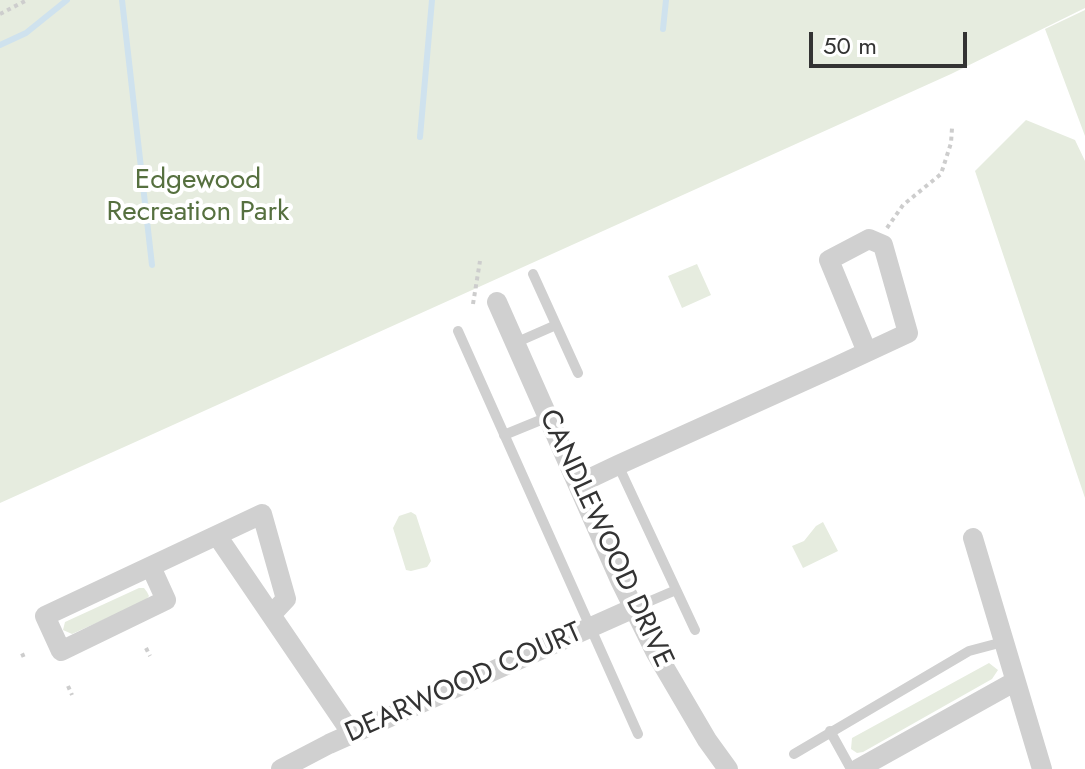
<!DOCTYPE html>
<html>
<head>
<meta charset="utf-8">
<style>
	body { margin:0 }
	#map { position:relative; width:1085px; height:769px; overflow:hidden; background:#fff; font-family:Jost,sans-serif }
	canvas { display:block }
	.scale { position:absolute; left:809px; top:32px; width:158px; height:36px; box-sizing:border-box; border:4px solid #333; border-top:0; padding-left:10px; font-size:24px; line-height:28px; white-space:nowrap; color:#333; -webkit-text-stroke:6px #fff; paint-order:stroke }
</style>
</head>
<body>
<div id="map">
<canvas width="1085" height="769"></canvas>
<div class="scale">50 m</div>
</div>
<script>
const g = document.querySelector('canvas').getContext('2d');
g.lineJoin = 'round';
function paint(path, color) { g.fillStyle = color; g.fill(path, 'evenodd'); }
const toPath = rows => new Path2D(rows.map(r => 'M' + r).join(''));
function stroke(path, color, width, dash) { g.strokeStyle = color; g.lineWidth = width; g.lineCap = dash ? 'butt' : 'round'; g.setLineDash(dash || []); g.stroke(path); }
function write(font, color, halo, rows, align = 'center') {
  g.font = font + ' Jost,sans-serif'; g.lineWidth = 8; g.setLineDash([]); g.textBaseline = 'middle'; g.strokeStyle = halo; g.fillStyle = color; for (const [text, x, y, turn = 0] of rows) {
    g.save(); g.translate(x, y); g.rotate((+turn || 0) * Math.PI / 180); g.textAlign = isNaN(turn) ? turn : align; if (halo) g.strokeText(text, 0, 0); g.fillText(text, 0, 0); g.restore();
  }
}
const green = toPath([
	[0,0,1085,0,1085,8,951,74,0,503],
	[1085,10,1085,136,1045,29],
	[1026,120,1075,140,1085,161,1085,498,975,171],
	[697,264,711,295,682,308,668,276],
	[411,512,416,515,431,561,427,567,411,571,406,570,393,528,399,516],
	[823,522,838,551,803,568,792,546,804,541,816,526],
	[139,588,144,588,147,592,149,596,145,601,72,634,63,630,65,622],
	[989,663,998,670,992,679,863,752,857,753,851,749,852,738]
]);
const stream = toPath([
	[122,0,152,265],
	[663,29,666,0],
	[0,45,26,33,67,0],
	[420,137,432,0]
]);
const path = toPath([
	[0,14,27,0],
	[887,228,903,205,941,174,951,143,952,128],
	[473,304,480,261],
	[146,648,150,656],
	[21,656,28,653],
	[68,686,72,695]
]);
const service = toPath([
	[533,274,578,373],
	[458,331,638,734],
	[515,343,556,325],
	[504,435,548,417],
	[618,465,695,630],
	[634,608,676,590],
	[830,731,851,769],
	[794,754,969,651,1003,642]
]);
const minor = toPath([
	[497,302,620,580,656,653,707,740,728,769],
	[578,484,618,465,835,367,908,333,883,245,869,239,829,260,867,352],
	[218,537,352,734],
	[973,538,1042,769],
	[151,567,166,600,61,651,45,616,262,514,286,599,271,615],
	[281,769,329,744,634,608],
	[858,769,1014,682]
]);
const parkNames = [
	["Edgewood",198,181],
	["Recreation Park",198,213]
];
const streetNames = [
	["CANDLEWOOD DRIVE",605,539,65],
	["DEARWOOD COURT",464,684,-24]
];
paint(green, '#e6ecdf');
stroke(stream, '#cfe2ee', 6);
stroke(path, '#cdcdcd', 4, [4, 4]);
stroke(service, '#d0d0d0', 10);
stroke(minor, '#d0d0d0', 20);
write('28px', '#56703f', '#fff', parkNames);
write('28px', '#333', '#fff', streetNames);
</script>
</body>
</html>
